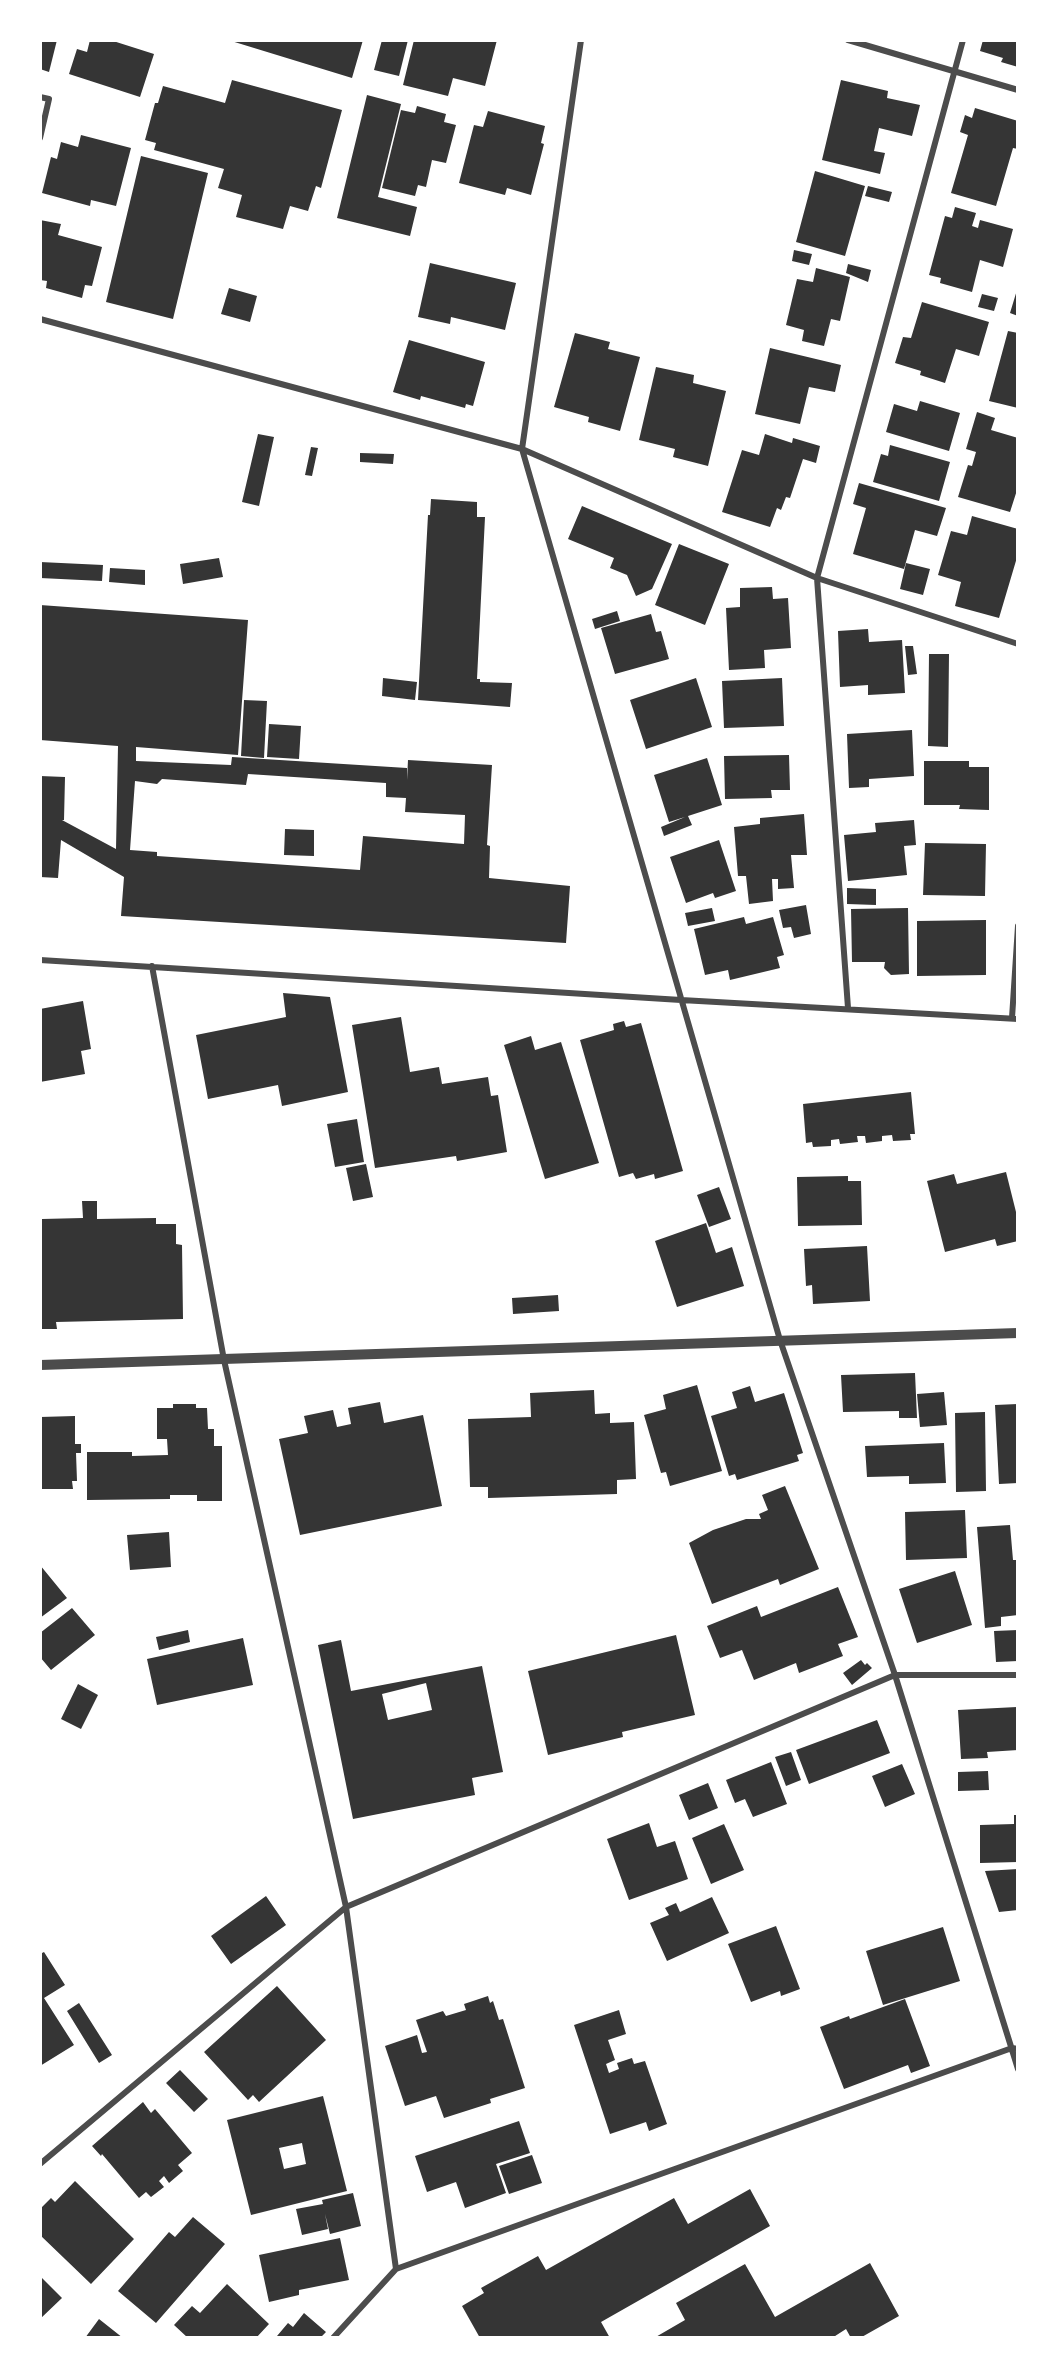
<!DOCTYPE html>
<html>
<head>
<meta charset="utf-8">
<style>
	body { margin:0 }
	#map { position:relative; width:1058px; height:2378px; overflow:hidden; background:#fff; font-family:Inter,sans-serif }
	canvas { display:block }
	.frame { position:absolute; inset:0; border:42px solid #fff; pointer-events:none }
</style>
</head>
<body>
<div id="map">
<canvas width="1058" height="2378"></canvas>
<div class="frame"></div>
</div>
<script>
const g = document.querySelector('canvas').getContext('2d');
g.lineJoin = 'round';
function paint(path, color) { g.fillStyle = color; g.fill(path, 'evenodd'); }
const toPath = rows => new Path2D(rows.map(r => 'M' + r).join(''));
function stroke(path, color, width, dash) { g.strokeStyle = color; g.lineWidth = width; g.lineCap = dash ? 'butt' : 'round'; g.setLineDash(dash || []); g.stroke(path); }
const building = toPath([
	[40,40,57,40,49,72,40,69],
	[90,40,110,40,154,54,140,97,69,74,77,49,87,52],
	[228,40,363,40,352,78],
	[382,40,408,40,399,76,374,70],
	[414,40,497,40,485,86,453,78,448,96,403,85],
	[983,40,1018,40,1018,67,1001,62,1003,58,980,51],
	[232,80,342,110,321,188,316,186,308,211,290,206,283,229,236,217,242,195,218,188,224,169,154,150,156,143,145,140,155,103,158,103,163,86,225,103],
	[841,80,888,91,887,98,920,105,912,136,879,128,874,151,885,153,880,174,822,160],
	[367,95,401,104,378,197,417,207,410,236,337,218],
	[417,106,446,114,444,122,456,125,446,163,432,160,426,187,418,185,415,196,382,188,401,110,415,113],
	[975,108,1018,121,1018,149,1013,148,996,206,951,193,968,135,960,132,965,115,972,118],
	[488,111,545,126,541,143,544,144,531,195,507,188,505,195,459,183,474,125,483,127],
	[81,135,131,148,116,206,91,200,90,206,42,193,51,157,57,159,61,142,78,147],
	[141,156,208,173,173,319,106,302],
	[815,171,865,186,845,256,796,242],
	[868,186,892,192,889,202,865,196],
	[955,207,976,213,972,226,978,228,980,220,1013,229,1003,267,980,260,972,292,940,283,941,278,929,275,945,216,952,218],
	[40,220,61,224,58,235,102,247,92,286,85,285,82,298,46,288,47,281,40,280],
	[794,250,812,254,809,265,792,261],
	[430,263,516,283,505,330,451,317,450,324,418,317],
	[848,264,871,270,868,282,846,273],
	[816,268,850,277,840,321,831,319,824,346,802,341,804,330,786,325,797,279,813,282],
	[229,288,257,296,250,322,221,314],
	[1017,290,1018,290,1018,316,1010,313],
	[982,294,998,298,994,311,978,307],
	[922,302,989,322,979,356,956,349,945,383,920,375,921,371,895,363,903,337,911,338],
	[1008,331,1018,333,1018,408,989,401],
	[575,333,610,342,608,349,640,357,620,431,588,422,589,417,554,407],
	[409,340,485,362,473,406,466,404,465,408,421,396,420,400,393,392],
	[770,348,841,365,835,392,809,387,800,424,755,414],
	[656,367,694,375,693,383,726,391,708,466,673,457,675,449,639,440],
	[920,401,960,413,949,451,886,432,894,404,917,411],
	[977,412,995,418,991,430,1018,438,1018,487,1010,512,958,497,968,465,972,466,976,452,966,449],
	[258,434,274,437,259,506,242,502],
	[765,434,792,443,793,438,820,446,816,463,803,459,790,498,786,497,781,510,777,508,770,527,722,512,742,450,759,455],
	[890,445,950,462,939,501,873,482,881,454,888,456],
	[311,447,318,448,312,476,305,475],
	[360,453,394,454,393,464,360,462],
	[859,483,946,508,937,536,915,530,904,569,853,554,866,508,853,504],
	[431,499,477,502,477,517,485,517,477,679,480,679,480,682,512,683,510,707,418,700,428,515,430,515],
	[582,506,672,544,652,589,636,596,627,575,610,568,614,558,568,539],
	[972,516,1018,529,1018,554,999,618,955,606,961,582,938,575,951,531,967,535],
	[679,544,729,564,705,625,655,605],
	[219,558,223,577,183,584,180,564],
	[40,562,103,565,102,581,40,578],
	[906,563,930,569,923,595,900,589],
	[110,568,145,570,145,585,109,582],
	[772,587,773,599,788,598,791,648,764,650,765,668,729,670,726,608,740,607,740,588],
	[40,605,248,620,238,755,136,747,136,761,231,765,232,757,407,768,407,780,408,760,492,765,487,845,490,846,489,878,570,886,566,943,121,916,124,877,61,840,58,878,40,877,40,776,65,777,64,820,62,820,116,849,118,746,40,740],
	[248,774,386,783,386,797,406,798,405,812,465,815,464,844,363,836,360,870,157,856,157,852,130,850,135,781,157,784,162,779,246,785],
	[617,611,620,621,595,629,592,619],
	[651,614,656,632,661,631,669,659,615,674,601,628],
	[868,629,869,642,902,640,905,693,868,695,868,685,840,687,838,631],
	[905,646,913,646,917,674,908,675],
	[929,654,949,654,948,747,928,746],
	[383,678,417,682,415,700,382,696],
	[696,678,712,727,646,749,630,700],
	[782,678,784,726,724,728,722,681],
	[244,700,267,701,264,758,241,756],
	[269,724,301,726,299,759,267,757],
	[912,730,914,776,869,779,869,787,849,788,847,734],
	[789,755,790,790,771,790,772,798,725,799,724,756],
	[707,758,722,805,688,816,692,825,664,836,661,827,685,817,669,822,654,775],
	[924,761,969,761,969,767,989,767,989,810,959,809,960,805,924,805],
	[804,814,807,855,791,855,794,888,778,889,778,879,772,879,773,901,749,904,746,876,738,876,734,827,760,824,760,818],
	[914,820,916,845,904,846,907,875,848,881,844,835,876,832,875,823],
	[285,829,314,830,314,856,284,855],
	[719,840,736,891,715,898,713,893,686,903,670,857],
	[925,843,986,844,985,896,923,895],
	[847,888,876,889,876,905,847,904],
	[806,905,811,934,794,938,791,927,783,928,779,910],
	[712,908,715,921,688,926,685,913],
	[908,908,909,974,891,975,884,968,885,962,852,962,851,909],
	[744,917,746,924,773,917,784,955,777,957,780,968,730,980,728,970,705,975,694,929],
	[986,920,986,975,917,976,917,921],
	[283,993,330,997,348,1092,282,1106,278,1085,208,1099,196,1035,286,1017],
	[83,1001,91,1049,81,1051,85,1074,40,1082,40,1009],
	[401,1017,410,1072,439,1067,442,1084,488,1077,491,1096,498,1095,507,1152,457,1161,456,1156,375,1168,352,1025],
	[624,1021,626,1027,641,1023,683,1171,655,1179,654,1174,636,1179,633,1173,619,1177,580,1040,614,1030,613,1024],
	[531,1036,535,1050,561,1042,599,1163,545,1179,504,1045],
	[911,1092,915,1134,910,1134,911,1140,893,1141,892,1135,882,1136,882,1141,866,1143,865,1136,857,1136,858,1142,840,1144,839,1139,831,1140,831,1146,813,1147,812,1142,806,1143,803,1104],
	[357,1119,364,1162,335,1167,327,1124],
	[366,1164,373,1197,353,1201,346,1168],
	[1006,1172,1018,1220,1018,1241,997,1246,995,1239,945,1252,927,1181,954,1174,957,1184],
	[848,1176,848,1181,861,1181,862,1225,798,1226,797,1177],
	[719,1187,731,1219,709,1227,697,1195],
	[82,1201,97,1201,97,1219,156,1218,156,1224,176,1224,176,1244,182,1245,183,1319,56,1322,57,1329,40,1329,40,1236,42,1236,42,1219,83,1218],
	[706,1223,716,1253,732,1247,744,1286,677,1307,655,1241],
	[867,1246,870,1301,813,1304,812,1285,806,1286,804,1249],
	[558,1295,559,1311,513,1314,512,1298],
	[915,1373,917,1418,899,1418,899,1411,843,1412,841,1375],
	[697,1385,722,1471,670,1486,666,1472,661,1473,644,1415,666,1409,663,1395],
	[750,1386,755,1402,784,1393,803,1453,797,1455,799,1461,737,1480,735,1474,729,1476,711,1416,737,1408,732,1392],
	[594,1390,595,1414,610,1413,610,1423,634,1422,636,1479,617,1480,617,1494,488,1498,488,1487,470,1487,468,1419,531,1417,530,1393],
	[944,1392,947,1425,920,1427,917,1394],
	[380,1402,384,1423,423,1415,442,1506,300,1535,279,1439,308,1433,304,1416,333,1410,337,1427,351,1424,348,1408],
	[173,1404,196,1404,196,1408,207,1408,208,1429,214,1429,214,1446,222,1446,222,1501,197,1501,197,1495,170,1495,170,1499,87,1500,87,1452,132,1452,132,1456,168,1455,167,1439,157,1439,157,1408,173,1408],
	[1018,1404,1018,1483,999,1484,995,1405],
	[985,1412,986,1491,956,1492,955,1413],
	[75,1416,75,1444,81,1444,81,1453,76,1453,77,1481,72,1481,73,1489,40,1489,40,1417],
	[944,1443,946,1483,909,1484,909,1476,867,1477,865,1446],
	[785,1486,819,1569,780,1585,778,1579,712,1604,689,1543,713,1530,746,1519,761,1519,759,1514,768,1510,762,1495],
	[965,1510,967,1558,906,1560,905,1512],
	[1010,1525,1013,1560,1018,1560,1018,1615,1001,1617,1001,1626,985,1628,977,1527],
	[169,1532,171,1567,130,1570,127,1535],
	[40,1565,67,1598,40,1618],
	[955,1571,972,1625,917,1643,899,1589],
	[838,1587,858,1637,838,1644,843,1656,799,1673,796,1663,754,1680,742,1650,720,1658,707,1626,757,1606,761,1617],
	[72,1608,95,1635,51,1670,40,1657,40,1633],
	[188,1630,190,1642,159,1650,156,1637],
	[1018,1630,1018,1661,996,1662,994,1631],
	[676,1635,695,1715,622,1732,623,1737,548,1755,528,1671],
	[243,1638,253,1685,157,1705,147,1659],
	[341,1640,351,1691,482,1666,503,1772,472,1778,475,1795,353,1819,318,1645],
	[426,1683,432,1710,388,1720,382,1694],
	[861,1660,865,1665,867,1663,872,1668,852,1685,843,1673],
	[78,1684,98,1695,81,1729,61,1719],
	[1017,1707,1018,1750,987,1752,988,1758,961,1759,958,1710],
	[877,1720,890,1753,809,1784,796,1750],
	[791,1752,801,1780,786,1786,775,1757],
	[771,1762,787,1804,753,1817,745,1799,735,1803,726,1780],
	[902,1764,915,1794,885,1807,872,1776],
	[988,1771,989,1790,958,1791,958,1772],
	[708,1783,718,1808,689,1820,679,1795],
	[1014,1815,1018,1815,1018,1862,980,1863,980,1825,1014,1824],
	[649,1823,657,1847,675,1841,688,1879,629,1900,607,1839],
	[724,1824,744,1870,711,1884,692,1838],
	[1018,1869,1018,1910,999,1912,985,1871],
	[266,1896,286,1925,231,1964,211,1936],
	[712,1897,729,1933,667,1961,650,1923,669,1915,665,1908,676,1903,680,1912],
	[776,1926,800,1989,781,1996,780,1991,751,2002,728,1944],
	[943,1927,960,1981,883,2005,866,1951],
	[44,1952,65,1985,44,1998,74,2045,40,2066,40,1954],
	[277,1986,326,2040,259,2102,253,2095,248,2100,204,2052],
	[488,1996,490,2003,493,2001,499,2020,503,2019,525,2088,490,2099,491,2103,444,2118,436,2096,405,2106,385,2046,417,2035,422,2053,427,2052,416,2020,443,2011,446,2016,466,2010,464,2004],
	[905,1999,930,2066,911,2073,908,2065,844,2089,820,2027,849,2016,850,2019],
	[79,2003,112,2055,99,2063,67,2011],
	[619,2010,626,2034,608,2040,615,2060,606,2064,609,2073,619,2069,617,2063,632,2058,634,2064,645,2061,667,2124,649,2131,646,2122,610,2134,574,2025],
	[180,2070,208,2099,194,2112,166,2083],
	[323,2096,347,2191,251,2215,227,2120],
	[302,2143,306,2164,284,2169,279,2148],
	[143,2102,151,2113,155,2109,192,2153,178,2165,183,2171,169,2183,164,2176,159,2181,164,2187,151,2197,146,2192,139,2198,102,2154,101,2156,92,2146],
	[519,2121,530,2153,496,2164,506,2193,465,2208,456,2182,427,2192,415,2156],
	[532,2155,542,2183,509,2194,499,2166],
	[75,2181,134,2239,91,2284,40,2235,40,2209,51,2198,55,2202],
	[750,2189,770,2226,601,2322,610,2338,480,2338,462,2306,484,2293,481,2288,538,2256,546,2270,674,2198,688,2224],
	[353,2193,361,2226,330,2234,325,2214,328,2229,302,2235,296,2209,323,2204,322,2200],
	[193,2217,225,2244,156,2323,118,2291,169,2232,175,2237],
	[340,2238,349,2280,299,2290,299,2295,269,2302,259,2255],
	[870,2263,899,2316,860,2338,851,2338,846,2329,832,2338,654,2338,685,2320,676,2303,745,2264,775,2317],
	[40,2276,62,2298,40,2319],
	[227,2284,269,2324,256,2338,188,2338,174,2325,192,2306,200,2313],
	[304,2313,326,2332,320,2338,277,2336,288,2323,293,2327],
	[99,2319,123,2338,85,2338]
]);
const minor = toPath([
	[581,40,522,449,780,1340,895,1675,1018,2069],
	[848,40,1018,90],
	[40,97,49,99,40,138],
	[40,319,522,449,817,578,1018,644],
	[40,960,681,1000,1018,1019],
	[152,966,224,1360,346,1907,396,2269],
	[848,1008,817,578,963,40],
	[1012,1018,1018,926],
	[40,2164,346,1907,895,1675,1018,1675],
	[333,2338,396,2269,1012,2048,1018,2049]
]);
const tertiary = toPath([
	[40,1365,1018,1333]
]);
paint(building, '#353535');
stroke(minor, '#4c4c4c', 6);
stroke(tertiary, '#4c4c4c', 10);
</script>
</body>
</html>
